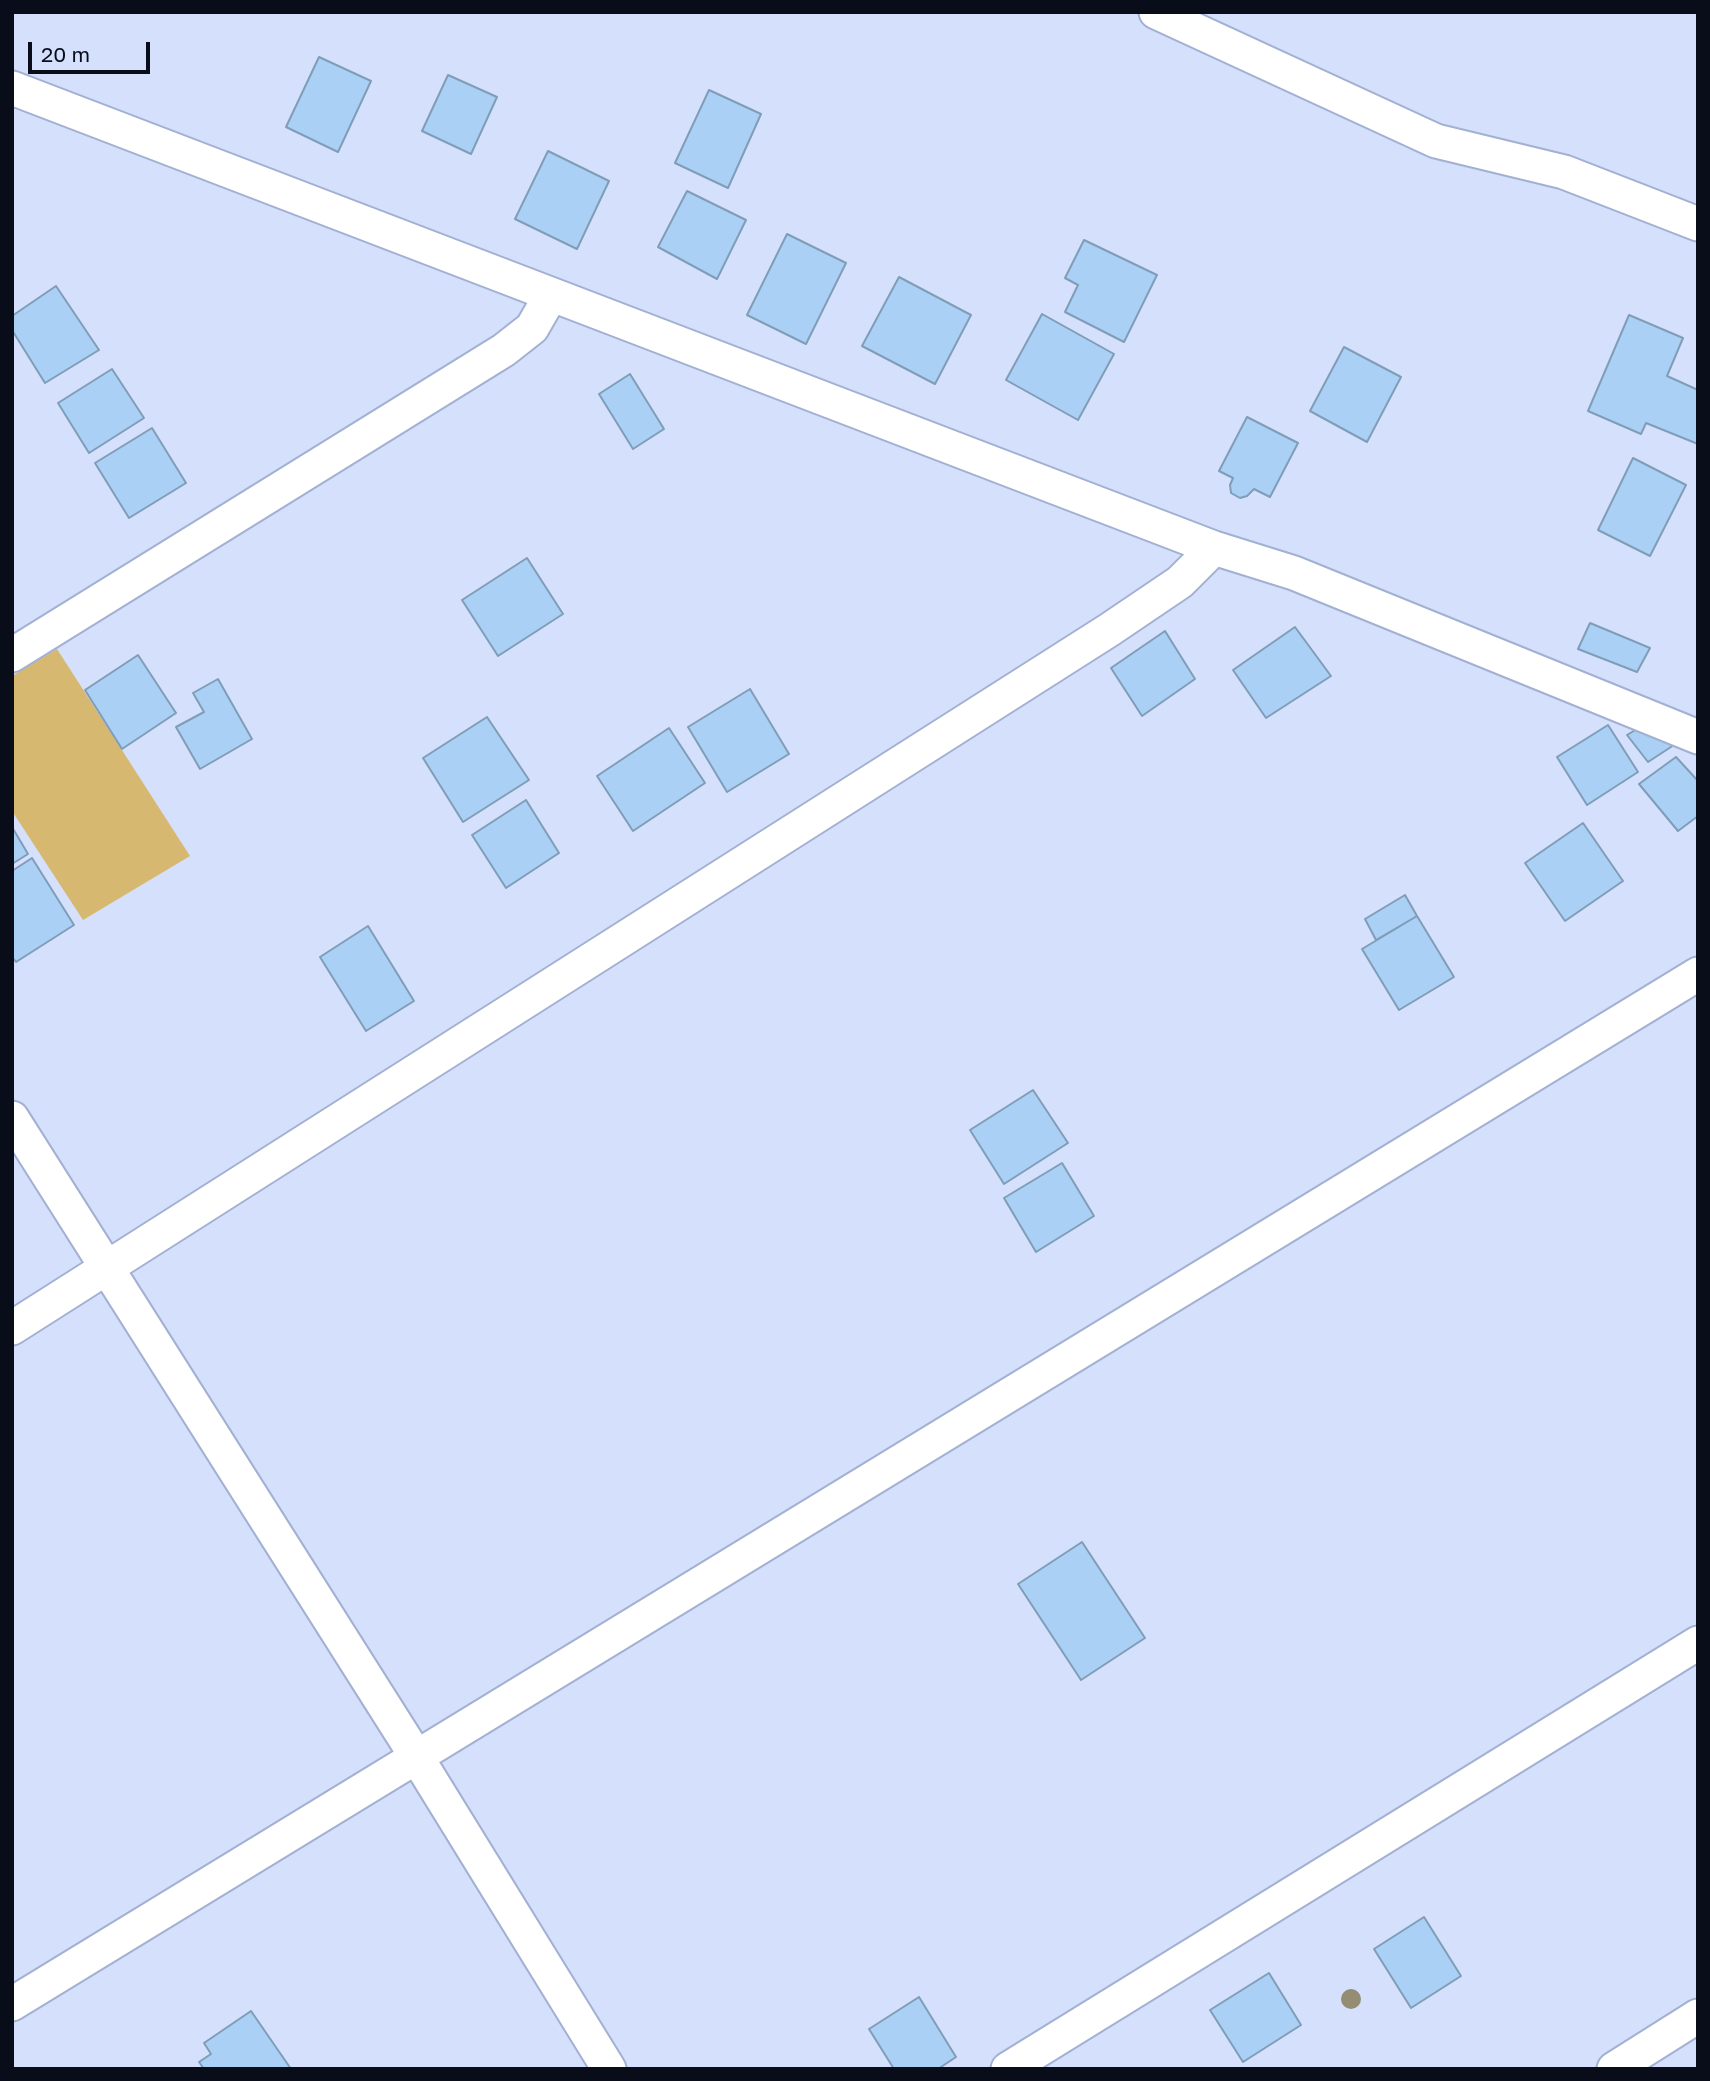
<!DOCTYPE html>
<html>
<head>
<meta charset="utf-8">
<style>
	body { margin:0 }
	#map { position:relative; width:1710px; height:2081px; overflow:hidden; background:#d4e0fc; font-family:"Golos Text",sans-serif }
	canvas { display:block }
	.frame { position:absolute; inset:0; border:14px solid #090d19; pointer-events:none }
	.scale { position:absolute; left:28px; top:42px; width:122px; height:32px; box-sizing:border-box; border:4px solid #090d19; border-top:0; padding-left:9px; font-size:21px; line-height:24px; white-space:nowrap; color:#090d19; -webkit-text-stroke:5px #d4e0fc; paint-order:stroke }
</style>
</head>
<body>
<div id="map">
<canvas width="1710" height="2081"></canvas>
<div class="frame"></div>
<div class="scale">20 m</div>
</div>
<script>
const g = document.querySelector('canvas').getContext('2d');
g.lineJoin = 'round';
function paint(path, color) { g.fillStyle = color; g.fill(path, 'evenodd'); }
const toPath = rows => new Path2D(rows.map(r => 'M' + r).join(''));
function stroke(path, color, width, dash) { g.strokeStyle = color; g.lineWidth = width; g.lineCap = dash ? 'butt' : 'round'; g.setLineDash(dash || []); g.stroke(path); }
const green = toPath([
	[57,649,190,856,83,920,12,811,12,676]
]);
const building = toPath([
	[319,57,371,81,338,152,286,127,319,57],
	[448,75,497,97,471,154,422,131,448,75],
	[709,90,761,114,728,188,675,163,709,90],
	[548,151,609,181,577,249,515,219,548,151],
	[687,191,746,220,717,279,658,247,687,191],
	[787,234,846,263,806,344,747,315,787,234],
	[1084,240,1157,275,1124,342,1065,312,1078,285,1065,278,1084,240],
	[899,277,971,315,935,384,862,346,899,277],
	[56,286,99,350,45,383,12,330,12,316,56,286],
	[1042,314,1114,354,1078,420,1006,380,1042,314],
	[1629,315,1683,338,1667,376,1698,390,1698,444,1646,423,1641,434,1588,411,1629,315],
	[1344,347,1401,377,1367,442,1310,411,1344,347],
	[112,369,144,418,89,453,58,403,112,369],
	[630,374,664,429,633,449,599,394,630,374],
	[1247,417,1298,443,1270,497,1254,489,1247,496,1240,498,1231,493,1230,485,1233,478,1219,471,1247,417],
	[152,428,186,483,129,518,95,463,152,428],
	[1633,458,1686,485,1650,556,1598,530,1633,458],
	[527,558,563,614,498,656,462,600,527,558],
	[1590,623,1650,648,1637,672,1578,649,1590,623],
	[1295,627,1331,676,1266,718,1233,670,1295,627],
	[1165,631,1195,679,1142,716,1111,668,1165,631],
	[138,655,176,713,122,749,85,690,138,655],
	[218,679,252,739,200,769,176,727,204,712,193,693,218,679],
	[750,689,789,754,727,792,688,727,750,689],
	[487,717,529,780,463,822,423,758,487,717],
	[1608,725,1638,772,1587,805,1557,757,1608,725],
	[669,728,705,783,633,831,597,776,669,728],
	[1637,729,1677,743,1648,762,1627,735,1637,729],
	[1676,757,1698,781,1698,816,1678,831,1639,784,1676,757],
	[526,800,559,853,506,888,472,835,526,800],
	[1583,823,1623,881,1565,921,1525,863,1583,823],
	[12,827,28,854,12,864,12,827],
	[32,858,74,925,16,962,12,957,12,871,32,858],
	[1405,895,1417,916,1376,940,1365,919,1405,895],
	[1417,916,1454,977,1399,1010,1362,949,1417,916],
	[368,926,414,1001,366,1031,320,957,368,926],
	[1033,1090,1068,1143,1004,1184,970,1130,1033,1090],
	[1062,1163,1094,1216,1036,1252,1004,1198,1062,1163],
	[1082,1542,1145,1638,1081,1680,1018,1584,1082,1542],
	[1424,1917,1461,1976,1411,2008,1374,1949,1424,1917],
	[1269,1973,1301,2025,1243,2062,1210,2010,1269,1973],
	[919,1997,956,2057,938,2069,894,2069,869,2029,919,1997],
	[251,2011,291,2069,204,2069,199,2062,211,2054,204,2043,251,2011]
]);
const street = toPath([
	[1156,12,1436,141,1564,172,1698,224],
	[12,88,1214,548,1294,573,1698,737],
	[12,655,504,350,532,328,551,295],
	[12,1118,416,1756,609,2069],
	[12,1328,1109,630,1180,582,1214,548],
	[12,2004,1698,974],
	[1008,2069,1698,1643],
	[1614,2069,1698,2016]
]);
const trees = [
	[1351,1999]
];
paint(green, '#d7b870');
paint(building, '#aad1f5');
stroke(building, '#809db8', 2);
stroke(street, '#a2b0d2', 37);
stroke(street, '#fff', 33);
g.fillStyle = '#948c73';
for (const [x, y] of trees) { g.beginPath(); g.arc(x, y, 10, 0, 2 * Math.PI); g.fill(); }
</script>
</body>
</html>
